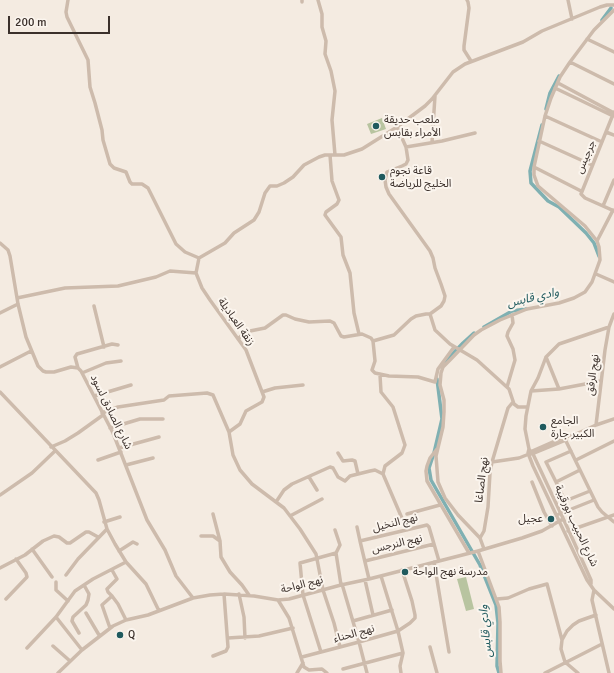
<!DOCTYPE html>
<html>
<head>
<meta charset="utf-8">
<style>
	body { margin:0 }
	#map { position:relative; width:614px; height:673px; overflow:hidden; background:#f4ebe1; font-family:Signika,sans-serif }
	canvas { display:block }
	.scale { position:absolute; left:8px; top:16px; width:102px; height:18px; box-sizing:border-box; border:2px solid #3b302b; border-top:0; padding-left:5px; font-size:12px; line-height:14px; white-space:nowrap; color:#3b302b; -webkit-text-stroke:3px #fbf5ee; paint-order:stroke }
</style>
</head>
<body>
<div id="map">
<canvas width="614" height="673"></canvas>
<div class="scale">200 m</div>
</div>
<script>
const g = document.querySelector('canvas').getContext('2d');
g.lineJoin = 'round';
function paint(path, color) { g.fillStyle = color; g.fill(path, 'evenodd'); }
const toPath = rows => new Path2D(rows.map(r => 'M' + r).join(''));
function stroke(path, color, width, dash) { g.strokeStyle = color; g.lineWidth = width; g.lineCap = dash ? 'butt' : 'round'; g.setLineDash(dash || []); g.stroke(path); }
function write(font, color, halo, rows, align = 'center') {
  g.font = font + ' Signika,"Noto Sans Arabic",sans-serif'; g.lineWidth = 4; g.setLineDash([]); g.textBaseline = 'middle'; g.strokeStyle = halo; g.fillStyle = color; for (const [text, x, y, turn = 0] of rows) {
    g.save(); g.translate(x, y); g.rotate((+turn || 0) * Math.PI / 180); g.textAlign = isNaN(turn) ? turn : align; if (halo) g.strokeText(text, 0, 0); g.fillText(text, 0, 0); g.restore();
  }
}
const green = toPath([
	[382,118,386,129,371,134,367,124],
	[466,577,474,609,466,611,457,579]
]);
const canal = toPath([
	[602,20,611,8],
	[546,109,550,93,559,76],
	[542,125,530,171,531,183,548,201,559,207,586,233,594,243,599,256],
	[484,327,512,311,526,309],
	[443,364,463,343,474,333],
	[437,379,442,419,434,453,429,468,431,480,480,565,496,605,498,623,497,666,499,673]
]);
const minor = toPath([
	[68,0,66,12,67,17,88,60,90,87,95,103,102,130,103,140,110,164,114,168,126,172,130,182,132,184,142,184,148,188,176,244,185,252,199,258],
	[318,0,322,14,322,27,326,41,325,54,331,71,335,91,332,120,335,155],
	[467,0,468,2,469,8,464,46,464,50,471,61],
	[568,0,572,19],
	[302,2,302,0],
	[587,39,614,52],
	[570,62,614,84],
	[558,83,614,113],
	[555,88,613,116],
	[614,112,581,194,585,198,614,211],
	[545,116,602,142],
	[397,127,406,147,408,160,406,164,402,166,387,172,385,180,386,187,389,194,430,251,433,258,435,268,441,284,445,296,444,301,441,306,430,314,435,330,450,344,477,360,509,389,514,404,518,407,527,407],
	[606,132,614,135],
	[539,141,592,165],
	[432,142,435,96],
	[406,147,442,141,475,133],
	[330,155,332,181,339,200,337,204,326,212,325,215,341,237,343,255,350,273,354,313,359,334],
	[534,167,581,191],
	[603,206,614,180],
	[597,241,613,210],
	[0,243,8,250,10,256,18,304,26,337,38,366,43,371,46,372,54,372,71,367,78,368,81,371,113,433,147,520,165,550,176,576,193,598],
	[196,273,202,288,210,300,246,350,264,397,262,402,246,411,240,424,229,432],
	[596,274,614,282],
	[17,298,65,288,118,286,156,277,170,271,196,273,199,258,225,243,234,233,254,220,259,212,265,193,270,186,277,186,284,183,293,177,304,165,319,157,325,155,344,155,362,149,397,127,425,106,432,99,453,72,465,64,523,42,542,31,600,7,607,5,614,5],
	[94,306,104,347],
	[0,313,18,304],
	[609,327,559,344,546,357,538,378,531,391,526,416,525,429,529,449,528,453,533,466,587,580,594,590,614,609],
	[238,339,245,332,265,328,283,315,286,315,295,319,309,322,330,321,334,323,341,336,344,337,362,334,371,338,373,341,375,361,372,370,375,373,389,376,418,377,435,382,438,369,454,347],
	[373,341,394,335,411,319,416,316,426,314,430,314],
	[546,357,559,389],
	[0,367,31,351],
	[78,368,75,357,77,354,112,344,118,345],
	[82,373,106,363,121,361],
	[380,375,381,392,393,407,405,445,402,453,385,466,383,474,407,530],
	[507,387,515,360,513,349,507,336,508,332,513,323,512,315],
	[531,391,559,389,601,381],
	[0,392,96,493,99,500,107,529,115,544,126,562,146,584,159,611],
	[262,392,275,388,303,385],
	[94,396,131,385],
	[102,413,118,407,164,400,169,396,207,393,213,395,229,432,233,455,240,470,252,484,284,508,300,529,316,554,323,590,334,623,340,647],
	[596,425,605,350,609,327,614,314],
	[110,428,140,419,163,419],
	[564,437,598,507,602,512,614,522],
	[51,447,65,441,78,433,103,415],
	[119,448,159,437],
	[437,449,430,458,427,466,426,471,427,481,469,553],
	[529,449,533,454,569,531,591,580,591,584],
	[571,451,546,462,556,482,565,501,590,491],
	[530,452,564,437,574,435,596,425,614,419],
	[338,453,343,461,352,460,355,461,358,474],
	[532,454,566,440],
	[98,460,121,452],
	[576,460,614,441],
	[492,462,519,458,529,454],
	[126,465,153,458],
	[309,477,317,490],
	[532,482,544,512,552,526],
	[556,482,580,470],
	[0,495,32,473,55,451],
	[276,502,284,490,292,484,330,467,333,468,338,477,345,481,350,476,370,471,375,470,383,474],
	[213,514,220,541,221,557,230,572,242,585,249,595],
	[407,514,440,505],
	[559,514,594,500],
	[290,516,322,499],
	[104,522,120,517],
	[357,527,360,541],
	[335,530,340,545,336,553],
	[568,531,614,515],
	[201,536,213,536,220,541],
	[480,538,484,531,488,507,490,473,492,462,508,408,513,402],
	[32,549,52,577],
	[484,549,480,538,458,515,445,498,438,482,436,456,443,427,444,412,444,400,440,385,441,373,443,367,451,359,474,335,481,330,500,320,527,309,559,303,574,298,585,292,592,282,600,260,599,247,597,241,585,226,538,186,534,175,534,167,545,116,551,98,560,77,570,62,594,30,614,10],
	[119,551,133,542,137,544],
	[478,551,499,607,500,622,500,661,501,673],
	[365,561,434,544],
	[434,562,449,652],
	[0,568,25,555,43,541,54,536,59,537,67,543,70,543,86,532,89,532,98,537],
	[66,575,78,559,107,529],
	[381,576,398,631,403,653,400,666,401,673],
	[369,579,360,541,427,525,429,527,439,561],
	[365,580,373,615],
	[56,582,56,590,68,601],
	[342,584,359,642,367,673],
	[594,590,592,600,609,673],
	[239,594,244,617,245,638],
	[112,596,118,604,126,620],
	[6,599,27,577,26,573,16,559],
	[497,599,508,598,529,589,547,584,562,640],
	[278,600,289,618,304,667,309,670,322,669,327,673],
	[86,613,99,635],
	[56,617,82,650],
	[353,621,392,610],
	[110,628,102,605,112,596,108,592,107,589,117,579,112,570],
	[79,633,72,621,73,617,86,605,88,600,89,594,84,585],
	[228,638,259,636,293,628],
	[53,646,70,661],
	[430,647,437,673],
	[27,648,56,617,75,591,93,579,126,562],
	[321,652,303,595,300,563,336,553,341,585],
	[213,656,226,651,228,647,224,594],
	[302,657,359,642,398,631,410,623,415,618,415,615,412,601,402,570],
	[343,669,403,653],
	[58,673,82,650,113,626,126,620,148,615,193,598,210,595,224,594,254,596,278,600,289,599,341,585,369,579,478,551,522,538,542,531,563,519],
	[297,673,303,663],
	[545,673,602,644],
	[578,673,565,662,561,649,562,640,567,631,573,625,579,621,596,615]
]);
const markers = [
	[376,126,4,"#1f5a5e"],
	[382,177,4,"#1f5a5e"],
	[543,427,4,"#1f5a5e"],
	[551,519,4,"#1f5a5e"],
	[405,572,4,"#1f5a5e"],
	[120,635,4,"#1f5a5e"]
];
const poiNames = [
	["ملعب حديقة",384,120],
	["الأمراء بقابس",384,133],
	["قاعة نجوم",390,171],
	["الخليج للرياضة",390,184],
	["الجامع",551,421],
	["الكبير جارة",551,434],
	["عجيل",543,519,"right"],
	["مدرسة نهج الواحة",413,572],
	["Q",128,635]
];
const streetNames = [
	["جرجيس",586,157,-67],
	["زنقة العباديلة",236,322,55],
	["نهج الرفق",593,375,-82],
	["شارع الصادق لسود",111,412,64],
	["نهج الصاغا",482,480,-83],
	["نهج النخيل",395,523,-14],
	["شارع الحبيب بورقيبة",576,526,65],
	["نهج النرجس",397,544,-13],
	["نهج الواحة",302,585,-14],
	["نهج الحناء",354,634,-15]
];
const waterNames = [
	["وادي قابس",533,298,-13],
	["وادي قابس",486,631,-95]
];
paint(green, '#b8c4a0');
stroke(canal, '#7fb0b2', 3.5);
stroke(minor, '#cdbbac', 3.5);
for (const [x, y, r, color] of markers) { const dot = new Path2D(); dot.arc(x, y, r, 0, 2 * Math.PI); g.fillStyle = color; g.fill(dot); stroke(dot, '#fbf5ee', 1.5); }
write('11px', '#3b302b', '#fbf5ee', poiNames, 'left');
write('11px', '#3b302b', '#fbf5ee', streetNames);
write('italic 12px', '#1f5a5e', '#fbf5ee', waterNames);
</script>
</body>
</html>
